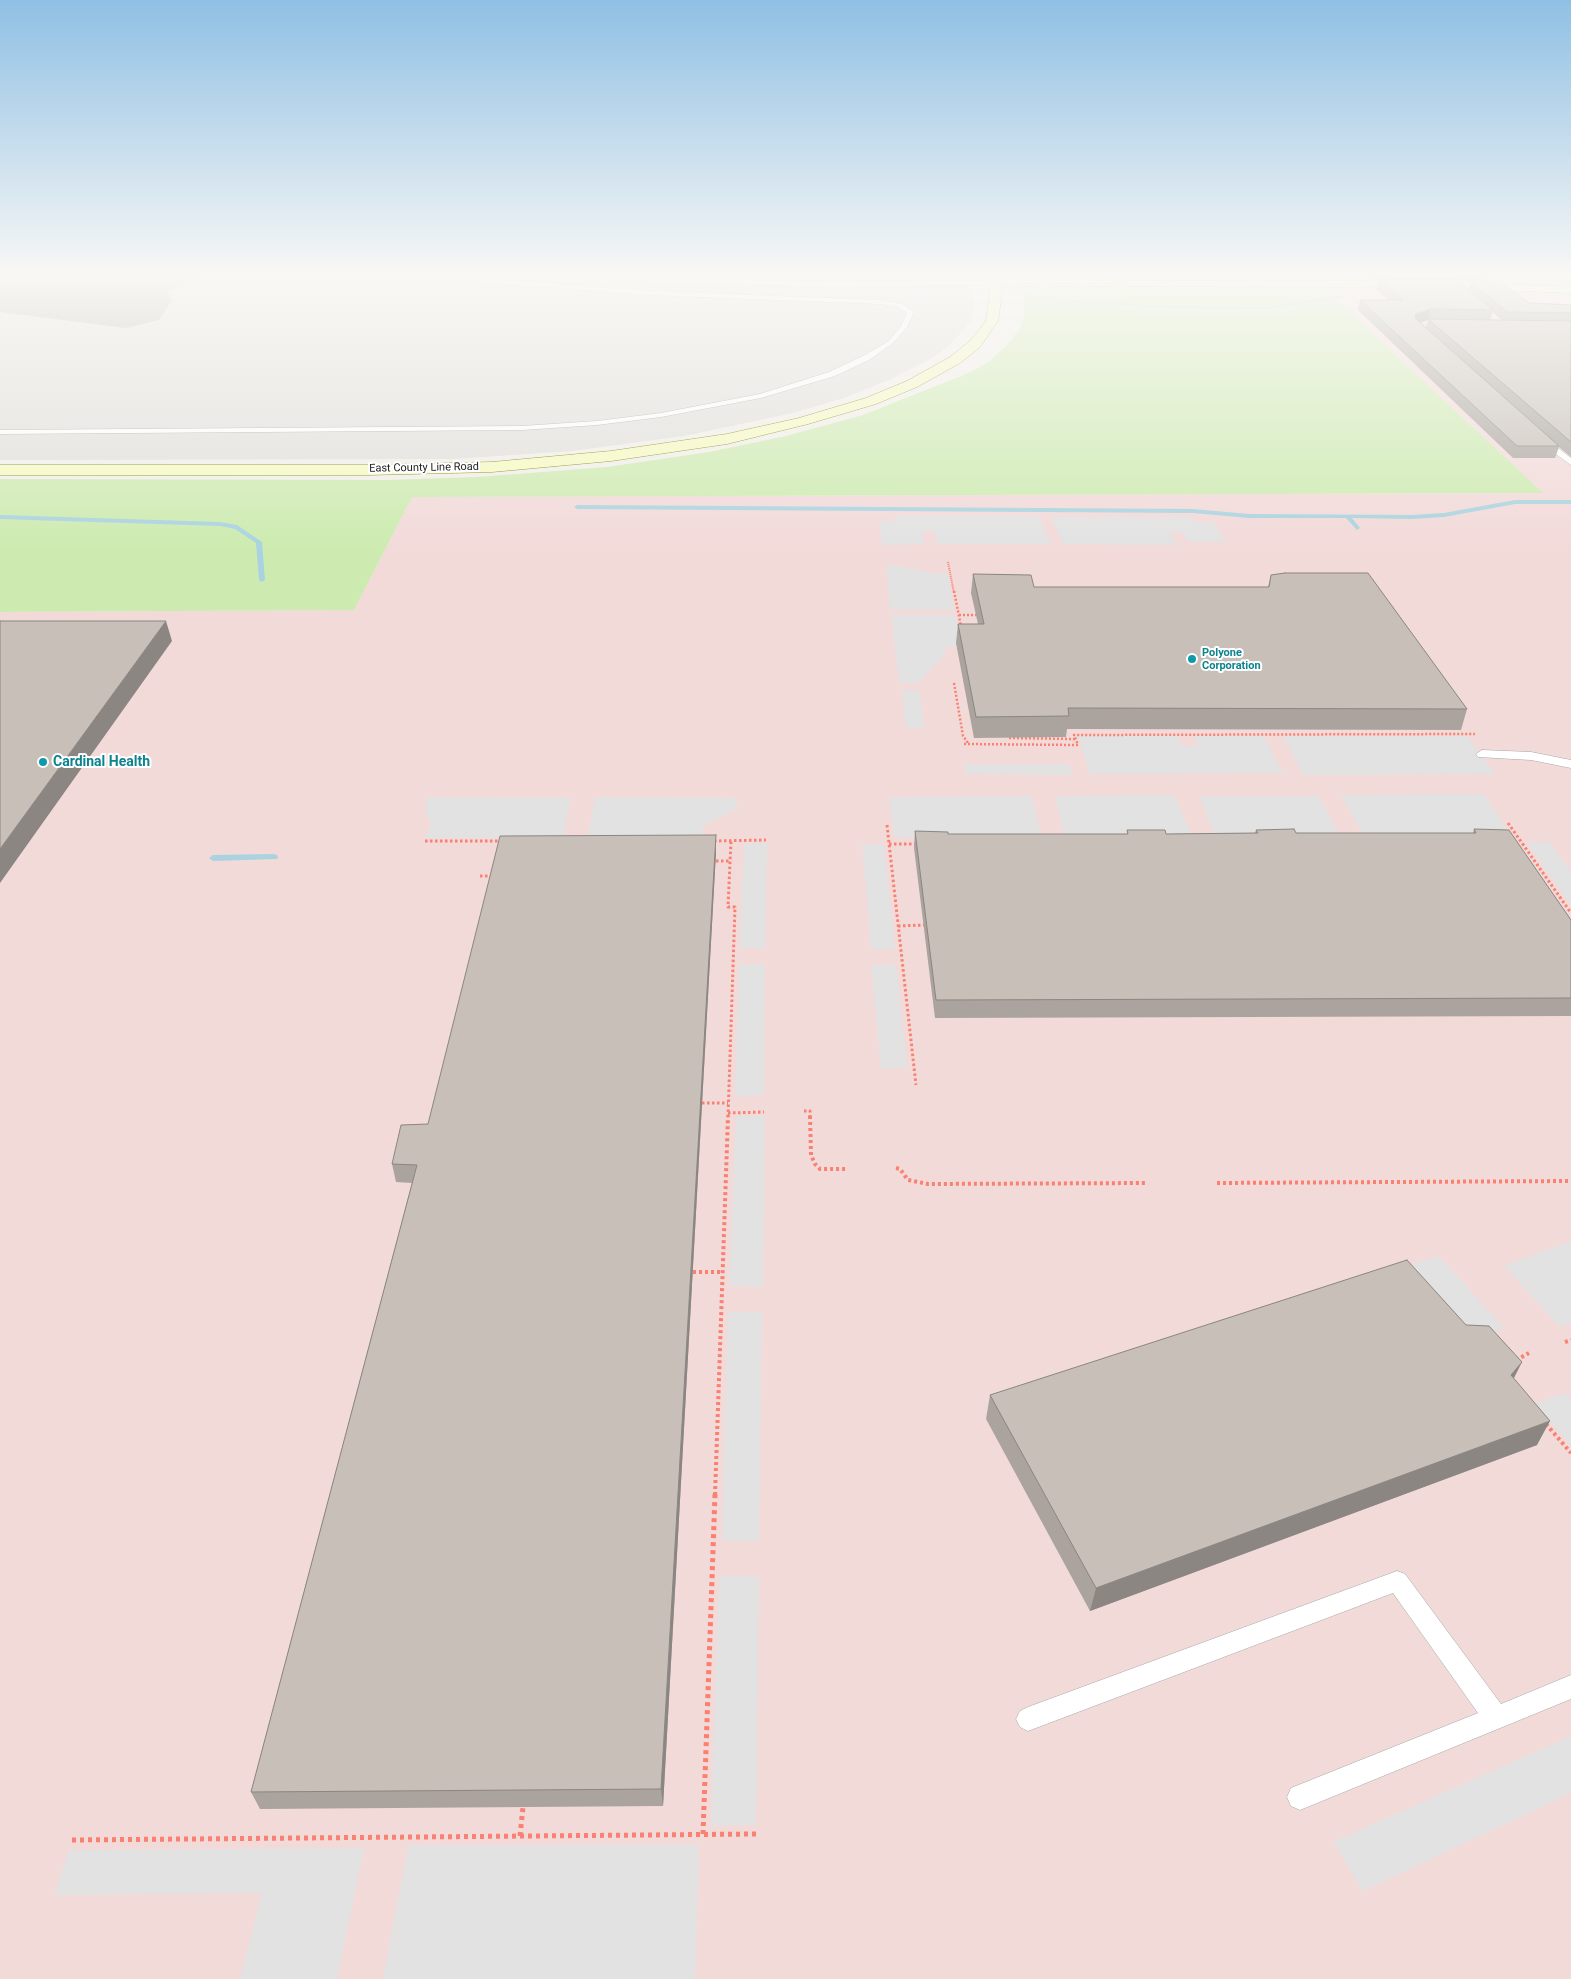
<!DOCTYPE html>
<html>
<head>
<meta charset="utf-8">
<style>
	body { margin:0 }
	canvas { display:block; background:#f2efe9 }
</style>
</head>
<body>
<canvas width="1571" height="1979"></canvas>
<script>
const g = document.querySelector('canvas').getContext('2d');
g.lineJoin = 'round';
function paint(path, color) { g.fillStyle = color; g.fill(path, 'evenodd'); }
const toPath = rows => new Path2D(rows.map(r => 'M' + r).join(''));
function stroke(path, color, width, dash) { g.strokeStyle = color; g.lineWidth = width; g.lineCap = dash ? 'butt' : 'round'; g.setLineDash(dash || []); g.stroke(path); }
function write(font, color, halo, rows, align = 'center') {
  g.font = font + ' Roboto,sans-serif'; g.lineWidth = 4; g.setLineDash([]); g.textBaseline = 'middle'; g.strokeStyle = halo; g.fillStyle = color; for (const [text, x, y, turn = 0] of rows) {
    g.save(); g.translate(x, y); g.rotate((+turn || 0) * Math.PI / 180); g.textAlign = isNaN(turn) ? turn : align; if (halo) g.strokeText(text, 0, 0); g.fillText(text, 0, 0); g.restore();
  }
}
const commercial = toPath([
	[1013,273,1571,273,1571,287,1440,280,1027,278],
	[1324,288,1444,288,1571,294,1571,1979,0,1979,0,612,354,610,412,497,1542,493]
]);
const airport = toPath([
	[0,273,967,273,975,305,971,320,950,345,932,358,889,380,844,398,793,413,684,436,572,451,453,459,0,460]
]);
const grass = toPath([
	[1040,288,1324,288,1543,493,412,497,354,610,0,612,0,479,388,480,477,477,607,467,709,452,786,436,863,415,971,372,990,361,1009,343,1020,328,1024,315,1024,291]
]);
const parking = toPath([
	[632,273,940,273,942,278,876,282,709,278],
	[895,516,1038,516,1051,544,938,544,933,530,922,532,925,544,882,545,879,521,896,521],
	[1051,517,1192,517,1196,522,1214,522,1225,542,1187,542,1183,533,1170,530,1177,545,1063,544],
	[886,566,902,566,932,573,948,573,954,610,890,610],
	[891,615,956,615,961,647,944,647,946,653,918,683,899,683],
	[902,690,919,690,924,728,906,728],
	[1176,735,1181,746,1198,746,1194,736,1264,736,1283,773,1090,774,1078,736],
	[1283,736,1467,736,1495,774,1303,775],
	[964,764,1069,764,1072,775,965,774],
	[1484,794,1511,835,1364,836,1341,795],
	[1174,795,1192,836,1065,837,1055,796],
	[1031,796,1042,837,894,837,889,797],
	[1199,796,1318,796,1340,836,1215,836],
	[428,797,571,798,563,838,425,838,431,826,425,809],
	[595,797,737,798,737,808,703,826,702,838,588,838],
	[1526,842,1549,842,1571,872,1571,905],
	[744,843,767,843,765,948,740,948],
	[862,844,884,844,895,949,871,949],
	[739,964,765,964,764,1095,735,1096],
	[871,965,896,965,907,1068,881,1068],
	[736,1116,765,1116,763,1287,729,1286],
	[1571,1241,1571,1323,1560,1327,1504,1266],
	[1439,1256,1504,1328,1476,1338,1410,1265],
	[728,1312,762,1312,759,1541,722,1540],
	[1566,1393,1571,1400,1571,1445,1534,1404],
	[719,1576,759,1576,756,1825,711,1826],
	[1571,1736,1571,1793,1363,1891,1333,1842],
	[699,1845,695,1979,383,1979,408,1846],
	[364,1848,337,1979,240,1979,262,1893,54,1895,69,1850]
]);
const stream = toPath([
	[292,273,299,273,273,281,220,276,181,289,178,288,220,274,273,279,292,273],
	[1345,295,1347,297,1267,309,1168,308,1040,300,1042,299,1168,306,1267,307,1345,295],
	[915,297,930,297,932,298,917,299,915,297],
	[1515,500,1571,500,1571,504,1515,504,1444,517,1412,519,1352,518,1360,528,1357,530,1346,518,1249,518,1193,513,577,509,574,507,577,505,1193,509,1249,514,1412,515,1444,513,1515,500],
	[0,515,220,522,237,525,262,542,265,580,262,582,259,580,256,543,235,529,220,526,0,519,0,515],
	[274,854,277,855,278,857,277,859,213,861,209,858,213,855,274,854]
]);
const taxiway = toPath([
	[152,273,204,273,198,280,115,310,102,307,96,299,102,291,152,273]
]);
const runway = toPath([
	[0,273,130,273,159,280,172,300,159,320,126,328,0,312,0,273]
]);
const pathFar4 = toPath([
	[948,562,954,593]
]);
const pathFar3 = toPath([
	[954,591,961,626],
	[959,615,976,615],
	[954,683,963,736,968,743],
	[1009,738,1075,739],
	[964,744,1078,745,1074,735,1475,734]
]);
const pathFar2 = toPath([
	[1508,823,1571,913],
	[887,825,916,1085],
	[425,841,503,841],
	[714,841,766,840],
	[889,844,919,844],
	[716,861,730,861],
	[480,876,494,876],
	[898,926,924,925],
	[702,1103,728,1103],
	[804,1111,810,1111,810,1117],
	[728,1113,764,1112],
	[728,1117,735,907,728,907,731,841]
]);
const pathFar1 = toPath([
	[810,1116,811,1155,815,1164,820,1169,847,1169],
	[896,1168,900,1169,908,1180,928,1184,1146,1183],
	[1217,1183,1571,1181],
	[693,1272,723,1272],
	[1565,1342,1571,1340],
	[1516,1360,1529,1353],
	[1546,1424,1571,1453],
	[715,1495,728,1116]
]);
const path = toPath([
	[703,1834,715,1494],
	[520,1836,523,1807],
	[72,1840,757,1834]
]);
const lane = toPath([
	[375,273,404,273,649,291,880,300,902,304,914,312,907,327,893,343,869,360,835,376,761,398,661,417,597,425,522,430,0,434,0,430,522,426,597,421,661,413,760,394,829,372,863,356,889,341,901,326,907,313,898,307,880,304,649,295,375,273],
	[552,273,805,282,992,281,995,283,992,285,805,286,648,282,552,273],
	[1539,438,1545,438,1571,458,1571,465,1539,442,1539,438],
	[1482,750,1531,752,1571,760,1571,768,1531,760,1478,757,1476,754,1482,750],
	[1397,1571,1405,1574,1501,1704,1571,1675,1571,1699,1300,1810,1291,1806,1287,1797,1291,1788,1478,1713,1393,1593,1028,1731,1020,1727,1016,1719,1020,1711,1028,1707,1397,1571]
]);
const secondary = toPath([
	[982,273,994,273,996,280,1425,281,1571,287,1571,293,1425,287,999,286,1002,293,998,321,980,347,960,363,917,387,876,404,808,424,727,444,611,461,492,472,369,475,0,475,0,465,369,465,492,462,611,451,727,434,799,418,866,398,907,381,950,357,970,341,986,321,990,293,982,273]
]);
const wall = toPath([
	[1358,273,1486,273,1484,282,1529,303,1571,305,1571,457,1559,447,1555,458,1513,458,1358,310,1360,300,1388,300,1376,289,1378,279,1365,279],
	[1460,281,1471,281,1469,289],
	[1493,312,1501,320,1490,320],
	[1428,320,1426,327,1421,323],
	[973,574,1034,587,1268,587,1271,575,1467,709,1461,730,1067,729,1066,737,974,738,956,643,958,624,978,624,971,593],
	[1474,829,1571,920,1571,1016,935,1018,914,848,915,831,948,834,1127,834,1127,830,1166,834,1255,833,1256,830,1296,833,1473,833],
	[716,852,663,1806,260,1809,251,1792,412,1183,396,1182,392,1164,428,1124],
	[1466,1325,1514,1379,1537,1445,1090,1611,986,1419,990,1395]
]);
const shadedWall = toPath([
	[1431,309,1428,320,1413,325,1416,314],
	[166,621,172,641,0,883,0,849],
	[716,835,716,852,663,1806,661,1789],
	[1522,1362,1510,1386,1511,1375],
	[1550,1421,1537,1445,1090,1611,1096,1588]
]);
const building = toPath([
	[1378,279,1458,280,1493,310,1431,309,1416,314,1415,318,1559,446,1517,446,1360,300,1403,300,1378,279],
	[1471,281,1500,282,1529,303,1571,305,1571,313,1507,312,1471,281],
	[1428,319,1571,321,1571,442,1428,319],
	[1285,573,1368,573,1467,709,1068,708,1069,716,976,717,958,624,984,624,973,574,1031,575,1034,587,1269,587,1271,575,1285,573],
	[0,621,166,621,0,849,0,621],
	[1294,829,1296,833,1476,833,1474,829,1509,830,1571,920,1571,998,936,1000,915,831,948,832,948,834,1128,834,1127,830,1165,830,1166,834,1258,833,1256,830,1294,829],
	[716,835,661,1789,251,1792,417,1165,392,1164,401,1125,428,1124,500,836,716,835],
	[1407,1260,1466,1325,1489,1326,1522,1362,1511,1375,1550,1421,1096,1588,990,1395,1407,1260]
]);
const markers = [
	[1192,659,5,"#0f9aa8"],
	[43,762,5,"#0f9aa8"]
];
const farStreetnames = [
	["East County Line Road",424,468,-1]
];
const farCulturenames = [
	["Polyone",1202,653],
	["Corporation",1202,666]
];
const cultureNames = [
	["Cardinal Health",53,762]
];
paint(commercial, '#f2dad9');
paint(airport, '#e1dfda');
paint(grass, '#cdebb0');
paint(parking, '#e2e2e2');
paint(stream, '#aad3df');
paint(taxiway, '#b1b0ac');
paint(runway, '#b1b0ac');
stroke(lane, '#a9a9a9', 1);
stroke(secondary, '#707d05', 1);
stroke(pathFar4, '#fa8072', 2, [1, 1]);
stroke(pathFar3, '#fa8072', 2.5, [2, 2]);
stroke(pathFar2, '#fa8072', 3, [2.5, 2.5]);
stroke(pathFar1, '#fa8072', 4, [3, 3]);
stroke(path, '#fa8072', 5, [4, 4]);
paint(lane, '#fff');
paint(secondary, '#f7fabf');
paint(wall, '#aba49e');
paint(shadedWall, '#8b8681');
paint(building, '#c7bfb8');
stroke(building, '#8b8681', 1);
const sky = g.createLinearGradient(0, 0, 0, 550);
sky.addColorStop(0, '#8fc0e4');
sky.addColorStop(0.5, '#f9f8f5');
sky.addColorStop(1, '#f9f8f500');
g.fillStyle = sky;
g.fillRect(0, 0, 1571, 550);
for (const [x, y, r, color] of markers) { const dot = new Path2D(); dot.arc(x, y, r, 0, 2 * Math.PI); g.fillStyle = color; g.fill(dot); stroke(dot, '#fff', 2); }
write('11px', '#222', '#fff', farStreetnames);
write('bold 11px', '#0d838f', '#fff', farCulturenames, 'left');
write('bold 14px', '#0d838f', '#fff', cultureNames, 'left');
</script>
</body>
</html>
